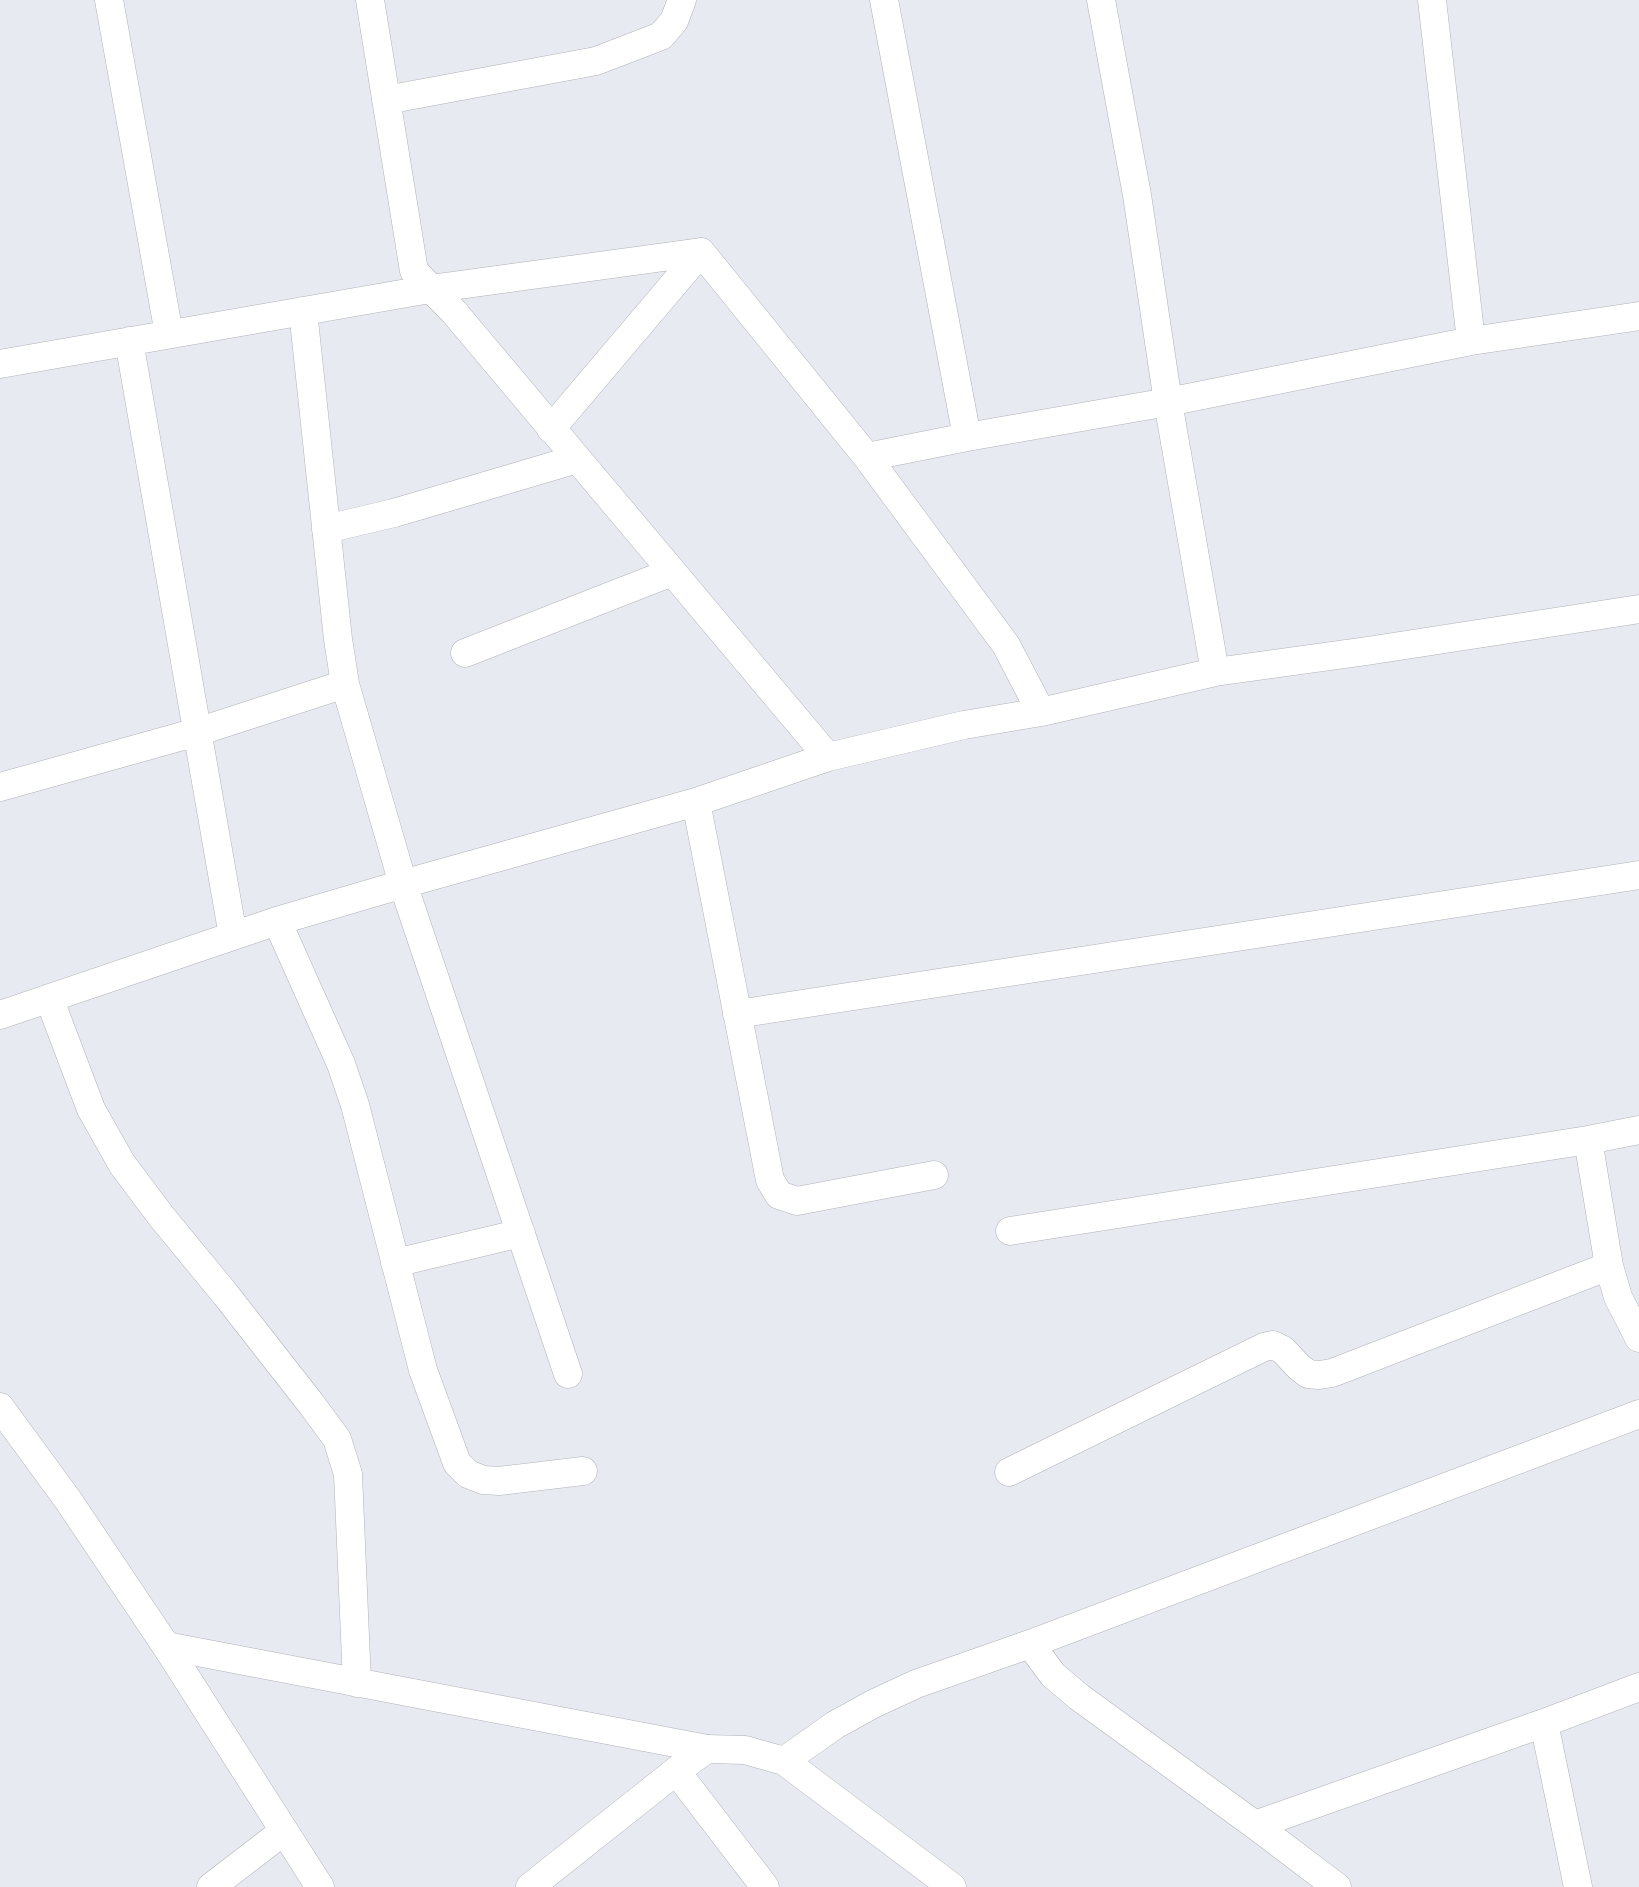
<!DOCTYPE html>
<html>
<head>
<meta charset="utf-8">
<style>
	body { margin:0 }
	canvas { display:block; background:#e8eaf1 }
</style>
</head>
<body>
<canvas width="1639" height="1887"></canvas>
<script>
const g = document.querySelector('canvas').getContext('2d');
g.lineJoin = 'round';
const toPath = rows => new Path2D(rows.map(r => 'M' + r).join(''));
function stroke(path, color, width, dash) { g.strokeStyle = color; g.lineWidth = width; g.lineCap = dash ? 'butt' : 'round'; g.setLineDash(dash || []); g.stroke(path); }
const street = toPath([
	[109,0,169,334],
	[370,0,414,271,454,312,828,757],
	[884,0,967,437],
	[1101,0,1137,195,1168,402,1215,672],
	[1432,0,1471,341],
	[386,100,596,61,661,36,674,21,682,0],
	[303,311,338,639,345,684,403,884,568,1374],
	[129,341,233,936],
	[0,364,430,289,701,252,867,457,1006,645,1041,712],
	[551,429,701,252],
	[867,457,967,437,1168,402,1471,341,1639,316],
	[326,529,394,513,577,459],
	[465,653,672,572],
	[0,787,197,732,345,684],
	[696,802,770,1180,779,1195,797,1201,934,1175],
	[277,921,341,1064,355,1105,423,1370,457,1463,468,1474,483,1480,499,1481,583,1471],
	[49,998,91,1109,122,1164,161,1216,226,1295,312,1405,337,1439,348,1474,357,1683],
	[737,1014,1639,875],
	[0,1015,277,921,403,884,696,802,828,757,964,725,1041,712,1215,672,1367,651,1639,609],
	[1588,1140,1609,1266,1618,1297,1639,1338],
	[1010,1231,1588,1140,1639,1130],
	[395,1263,521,1233],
	[1009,1472,1264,1347,1273,1345,1283,1350,1299,1367,1308,1374,1319,1375,1332,1373,1609,1266],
	[1030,1644,1053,1675,1079,1697,1255,1825,1337,1887],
	[166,1646,707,1749],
	[1544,1723,1578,1887],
	[784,1761,835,1725,873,1704,916,1684,1030,1644,1639,1414],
	[676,1771,765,1887],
	[1255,1825,1544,1723,1639,1687],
	[211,1887,284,1831]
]);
const secondary = toPath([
	[0,1407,68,1500,166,1646,320,1887],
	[530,1887,676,1771,707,1749,745,1750,784,1761,952,1887]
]);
stroke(street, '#b0b2b9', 29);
stroke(secondary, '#b0b2b9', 29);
stroke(street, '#fff', 28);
stroke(secondary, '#fff', 28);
</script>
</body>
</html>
